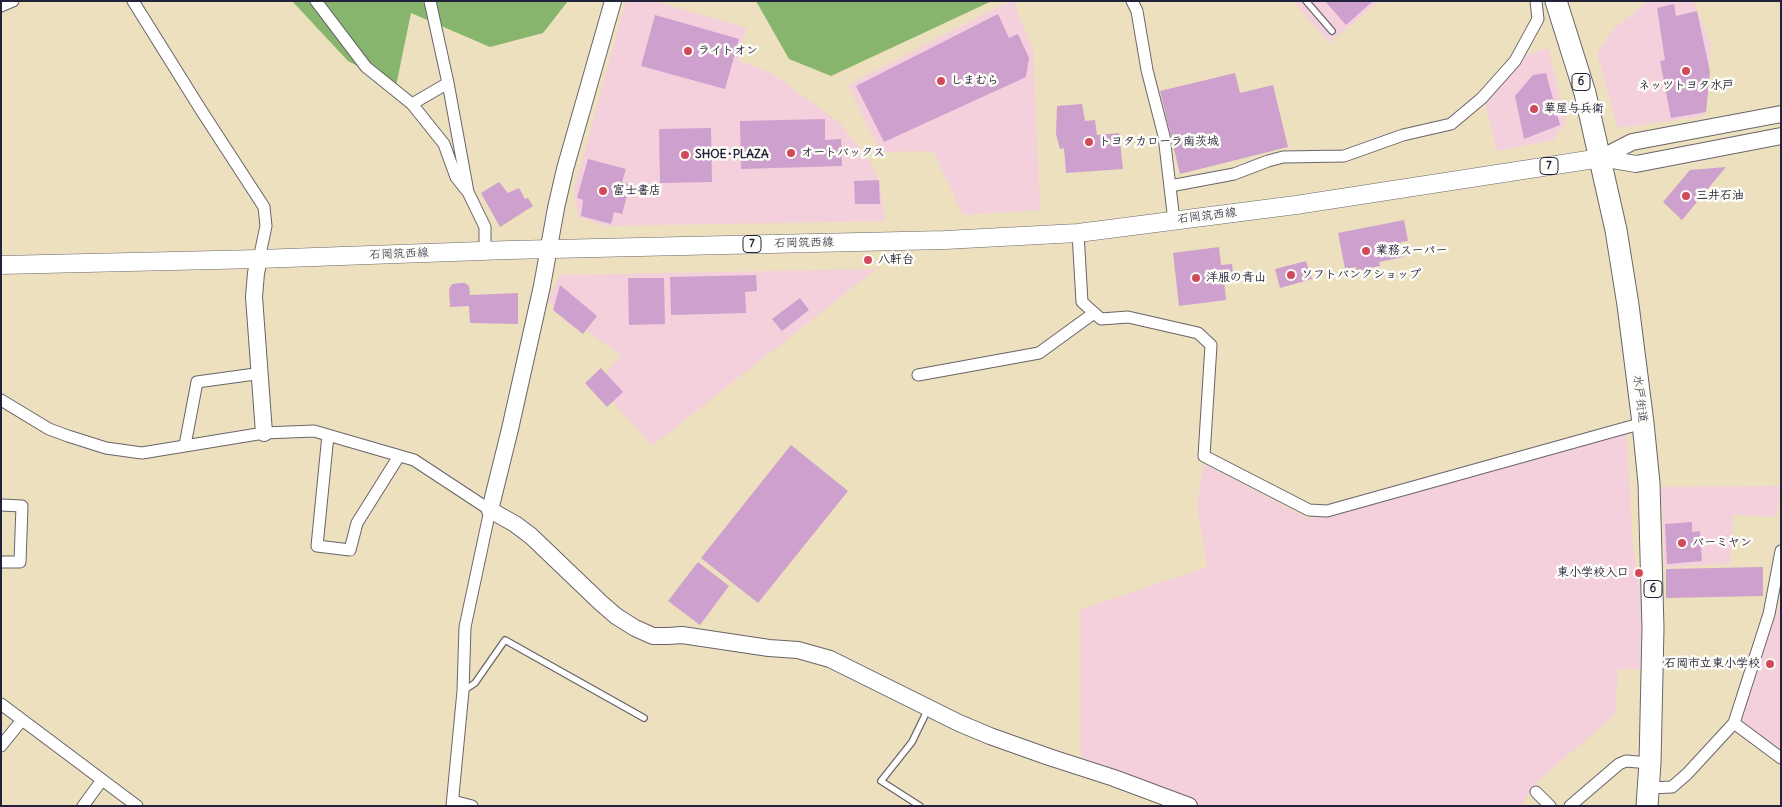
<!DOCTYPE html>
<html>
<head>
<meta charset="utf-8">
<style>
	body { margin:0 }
	#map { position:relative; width:1782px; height:807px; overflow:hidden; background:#ede0be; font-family:Delius,sans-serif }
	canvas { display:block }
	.frame { position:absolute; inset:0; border:2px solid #22223b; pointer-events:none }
</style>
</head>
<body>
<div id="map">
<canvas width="1782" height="807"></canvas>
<div class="frame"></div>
</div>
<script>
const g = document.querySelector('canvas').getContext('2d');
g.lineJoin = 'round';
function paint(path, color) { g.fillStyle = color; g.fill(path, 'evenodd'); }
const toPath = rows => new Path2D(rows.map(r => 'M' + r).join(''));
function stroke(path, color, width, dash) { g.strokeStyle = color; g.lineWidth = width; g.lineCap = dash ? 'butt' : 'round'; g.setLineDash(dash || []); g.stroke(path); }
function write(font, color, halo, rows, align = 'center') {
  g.font = font + ' Delius,"Klee One",sans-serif'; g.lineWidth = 5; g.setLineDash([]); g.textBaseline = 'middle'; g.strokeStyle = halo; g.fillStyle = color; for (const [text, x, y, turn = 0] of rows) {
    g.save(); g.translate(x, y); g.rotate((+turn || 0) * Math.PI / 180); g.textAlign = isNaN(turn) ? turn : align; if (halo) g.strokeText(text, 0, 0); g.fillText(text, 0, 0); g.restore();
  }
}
const built = toPath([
	[626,1,653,1,747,28,738,60,771,73,840,123,869,160,880,183,885,221,607,226,578,217,574,190],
	[1009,1,1013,1,1033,49,1040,210,963,215,933,151,880,152,848,85],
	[1293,1,1380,1,1329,43],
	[1647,1,1693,1,1711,45,1704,116,1618,128,1597,53,1606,39,1616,27],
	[1548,48,1566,122,1553,140,1497,151,1484,99,1525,55],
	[876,269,652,446,597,384,621,356,548,301,560,275],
	[1625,434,1627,436,1633,548,1641,589,1640,669,1618,669,1615,715,1535,783,1521,806,1201,806,1081,757,1080,610,1207,567,1197,504,1204,464,1307,518,1332,516],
	[1780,486,1777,517,1733,515,1730,564,1665,567,1661,487],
	[1780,605,1781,605,1781,755,1737,723]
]);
const forest = toPath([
	[292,1,568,1,543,33,490,47,411,13,396,86,348,61],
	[756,1,992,1,831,76,789,59]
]);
const building = toPath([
	[1325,1,1373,1,1346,25],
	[1674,4,1676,16,1697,11,1710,72,1706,112,1671,118,1660,61,1665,60,1657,8],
	[998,14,1009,38,1018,34,1029,58,1026,77,884,142,856,86],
	[655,15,739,39,725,89,641,66],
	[1235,73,1240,93,1273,85,1288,147,1180,174,1160,91],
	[1546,73,1560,125,1524,139,1515,96,1533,75],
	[1082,104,1085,121,1095,120,1097,135,1119,133,1123,169,1066,173,1064,148,1060,149,1056,134,1057,106],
	[825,119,825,140,841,139,842,166,741,169,740,121],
	[711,128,712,182,660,183,659,129],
	[588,159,626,169,622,182,630,185,622,214,614,212,611,224,581,216,583,200,577,198],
	[1726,167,1682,220,1663,202,1690,170],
	[879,180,880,204,855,204,854,181],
	[499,182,508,193,519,188,525,199,528,198,533,206,500,227,481,193],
	[1404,220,1408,241,1401,242,1404,257,1379,262,1380,266,1357,271,1356,267,1345,269,1338,233],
	[1219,247,1221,265,1232,264,1234,279,1224,280,1226,300,1179,306,1173,253],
	[1306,261,1312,279,1280,288,1275,269],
	[756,275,757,291,745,292,746,313,671,315,670,277],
	[628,278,664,278,665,324,629,325],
	[460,283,465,283,469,286,470,295,518,293,518,324,470,323,469,306,450,307,449,289,452,284],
	[560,285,597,316,583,334,553,310],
	[800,298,809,310,782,331,772,319],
	[601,368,623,392,607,407,585,383],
	[791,445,848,491,758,603,701,558],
	[1692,522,1692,532,1700,531,1702,561,1667,564,1665,524],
	[698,562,729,586,700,625,668,601],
	[1763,567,1763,596,1666,598,1666,569]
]);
const lane = toPath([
	[1306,1,1332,31],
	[463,691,475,683,505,640,644,718],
	[920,806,881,781,912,742,928,709]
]);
const street = toPath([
	[133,1,201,110,264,207,266,226,259,259],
	[316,1,366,67,412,104,444,144,456,177,467,191],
	[430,1,448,83,468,192,485,227,485,251],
	[1132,1,1137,11,1147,70,1164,136,1174,221],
	[1,6,13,1],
	[412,104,448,83],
	[1170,186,1234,174,1268,161,1283,157,1344,156,1403,135,1451,124,1482,98,1515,61,1538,19,1536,1],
	[1078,233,1082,302,1101,319,1128,317,1198,333,1211,345,1204,456,1309,510,1327,511,1643,423],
	[918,375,1039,353,1094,313],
	[1,400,49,429,68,436,106,448,142,453,264,433,314,431,414,460,490,510,465,627,463,691,452,806],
	[328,435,317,546,350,550,357,523,399,456],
	[185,445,197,382,255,374],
	[1,505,22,506,20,562,1,562],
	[1,704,137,806],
	[1734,723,1781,758],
	[1,746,22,720],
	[1649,788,1672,787,1687,774,1734,723,1769,614,1781,551],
	[1536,792,1550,806],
	[453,801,472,806],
	[83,806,102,780],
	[1570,806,1619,764,1626,761,1650,763]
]);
const secondary = toPath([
	[613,1,565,169,556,208,542,286,510,429,490,510,515,524,531,536,601,603,616,616,635,628,653,636,668,636,682,635,769,648,798,650,830,659,959,723,990,736,1049,757,1114,778,1189,806],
	[1601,158,1632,142,1781,114],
	[1601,158,1636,164,1781,136],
	[259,259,256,273,254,297,264,433]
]);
const primary = toPath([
	[1,265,259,259,509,250,945,240,1078,233,1296,205,1601,158]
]);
const highway = toPath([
	[1556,1,1585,93,1616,230,1628,305,1643,423,1649,483,1653,628,1650,763,1647,806]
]);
const markers = [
	[688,51,5,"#d1495b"],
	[1686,71,5,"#d1495b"],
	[941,81,5,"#d1495b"],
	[1534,109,5,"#d1495b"],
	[1089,142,5,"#d1495b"],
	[791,153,5,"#d1495b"],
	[685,155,5,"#d1495b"],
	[603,191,5,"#d1495b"],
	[1686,196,5,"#d1495b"],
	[1366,251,5,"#d1495b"],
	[868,260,5,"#d1495b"],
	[1291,275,5,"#d1495b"],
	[1196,278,5,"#d1495b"],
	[1682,543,5,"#d1495b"],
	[1639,573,5,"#d1495b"],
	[1770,664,5,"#d1495b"]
];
const shields = [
	[1581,82,18],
	[1549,166,18],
	[752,244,18],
	[1653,589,18]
];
const shieldNames = [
	["6",1581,82],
	["7",1549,166],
	["7",752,244],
	["6",1653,589]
];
const poiNames = [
	["ライトオン",698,51],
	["しまむら",951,81],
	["ネッツトヨタ水戸",1686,86,"center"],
	["華屋与兵衛",1544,109],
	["トヨタカローラ南茨城",1099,142],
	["オートバックス",801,153],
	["SHOE･PLAZA",695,155],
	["富士書店",613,191],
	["三井石油",1696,196],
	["業務スーパー",1376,251],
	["八軒台",878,260],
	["ソフトバンクショップ",1301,275],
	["洋服の青山",1206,278],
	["バーミヤン",1692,543],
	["東小学校入口",1629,573,"right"],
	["石岡市立東小学校",1760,664,"right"]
];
const streetNames = [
	["石岡筑西線",1207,216,-7],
	["石岡筑西線",804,243,-1],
	["石岡筑西線",399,254,-2],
	["水戸街道",1640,399,83]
];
paint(built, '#f4cfdc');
paint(forest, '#88b56d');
paint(building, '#cea0cd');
stroke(lane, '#696469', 8);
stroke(street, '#696469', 13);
stroke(secondary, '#696469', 18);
stroke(primary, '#696469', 19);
stroke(highway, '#696469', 23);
stroke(lane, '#fff', 5.5);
stroke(street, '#fff', 11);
stroke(secondary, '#fff', 16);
stroke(primary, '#fff', 18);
stroke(highway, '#fff', 21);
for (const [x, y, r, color] of markers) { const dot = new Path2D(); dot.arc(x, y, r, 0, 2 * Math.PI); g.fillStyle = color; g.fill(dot); stroke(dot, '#fdfcf7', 2); }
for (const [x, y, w] of shields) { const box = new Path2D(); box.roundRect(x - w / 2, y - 8.5, w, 17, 4); g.fillStyle = '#fdfcf7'; g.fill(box); stroke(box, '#22223b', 1); }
write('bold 11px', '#22223b', null, shieldNames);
write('bold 12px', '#22223b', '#fdfcf7', poiNames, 'left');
write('12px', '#22223b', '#fdfcf7', streetNames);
</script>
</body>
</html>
